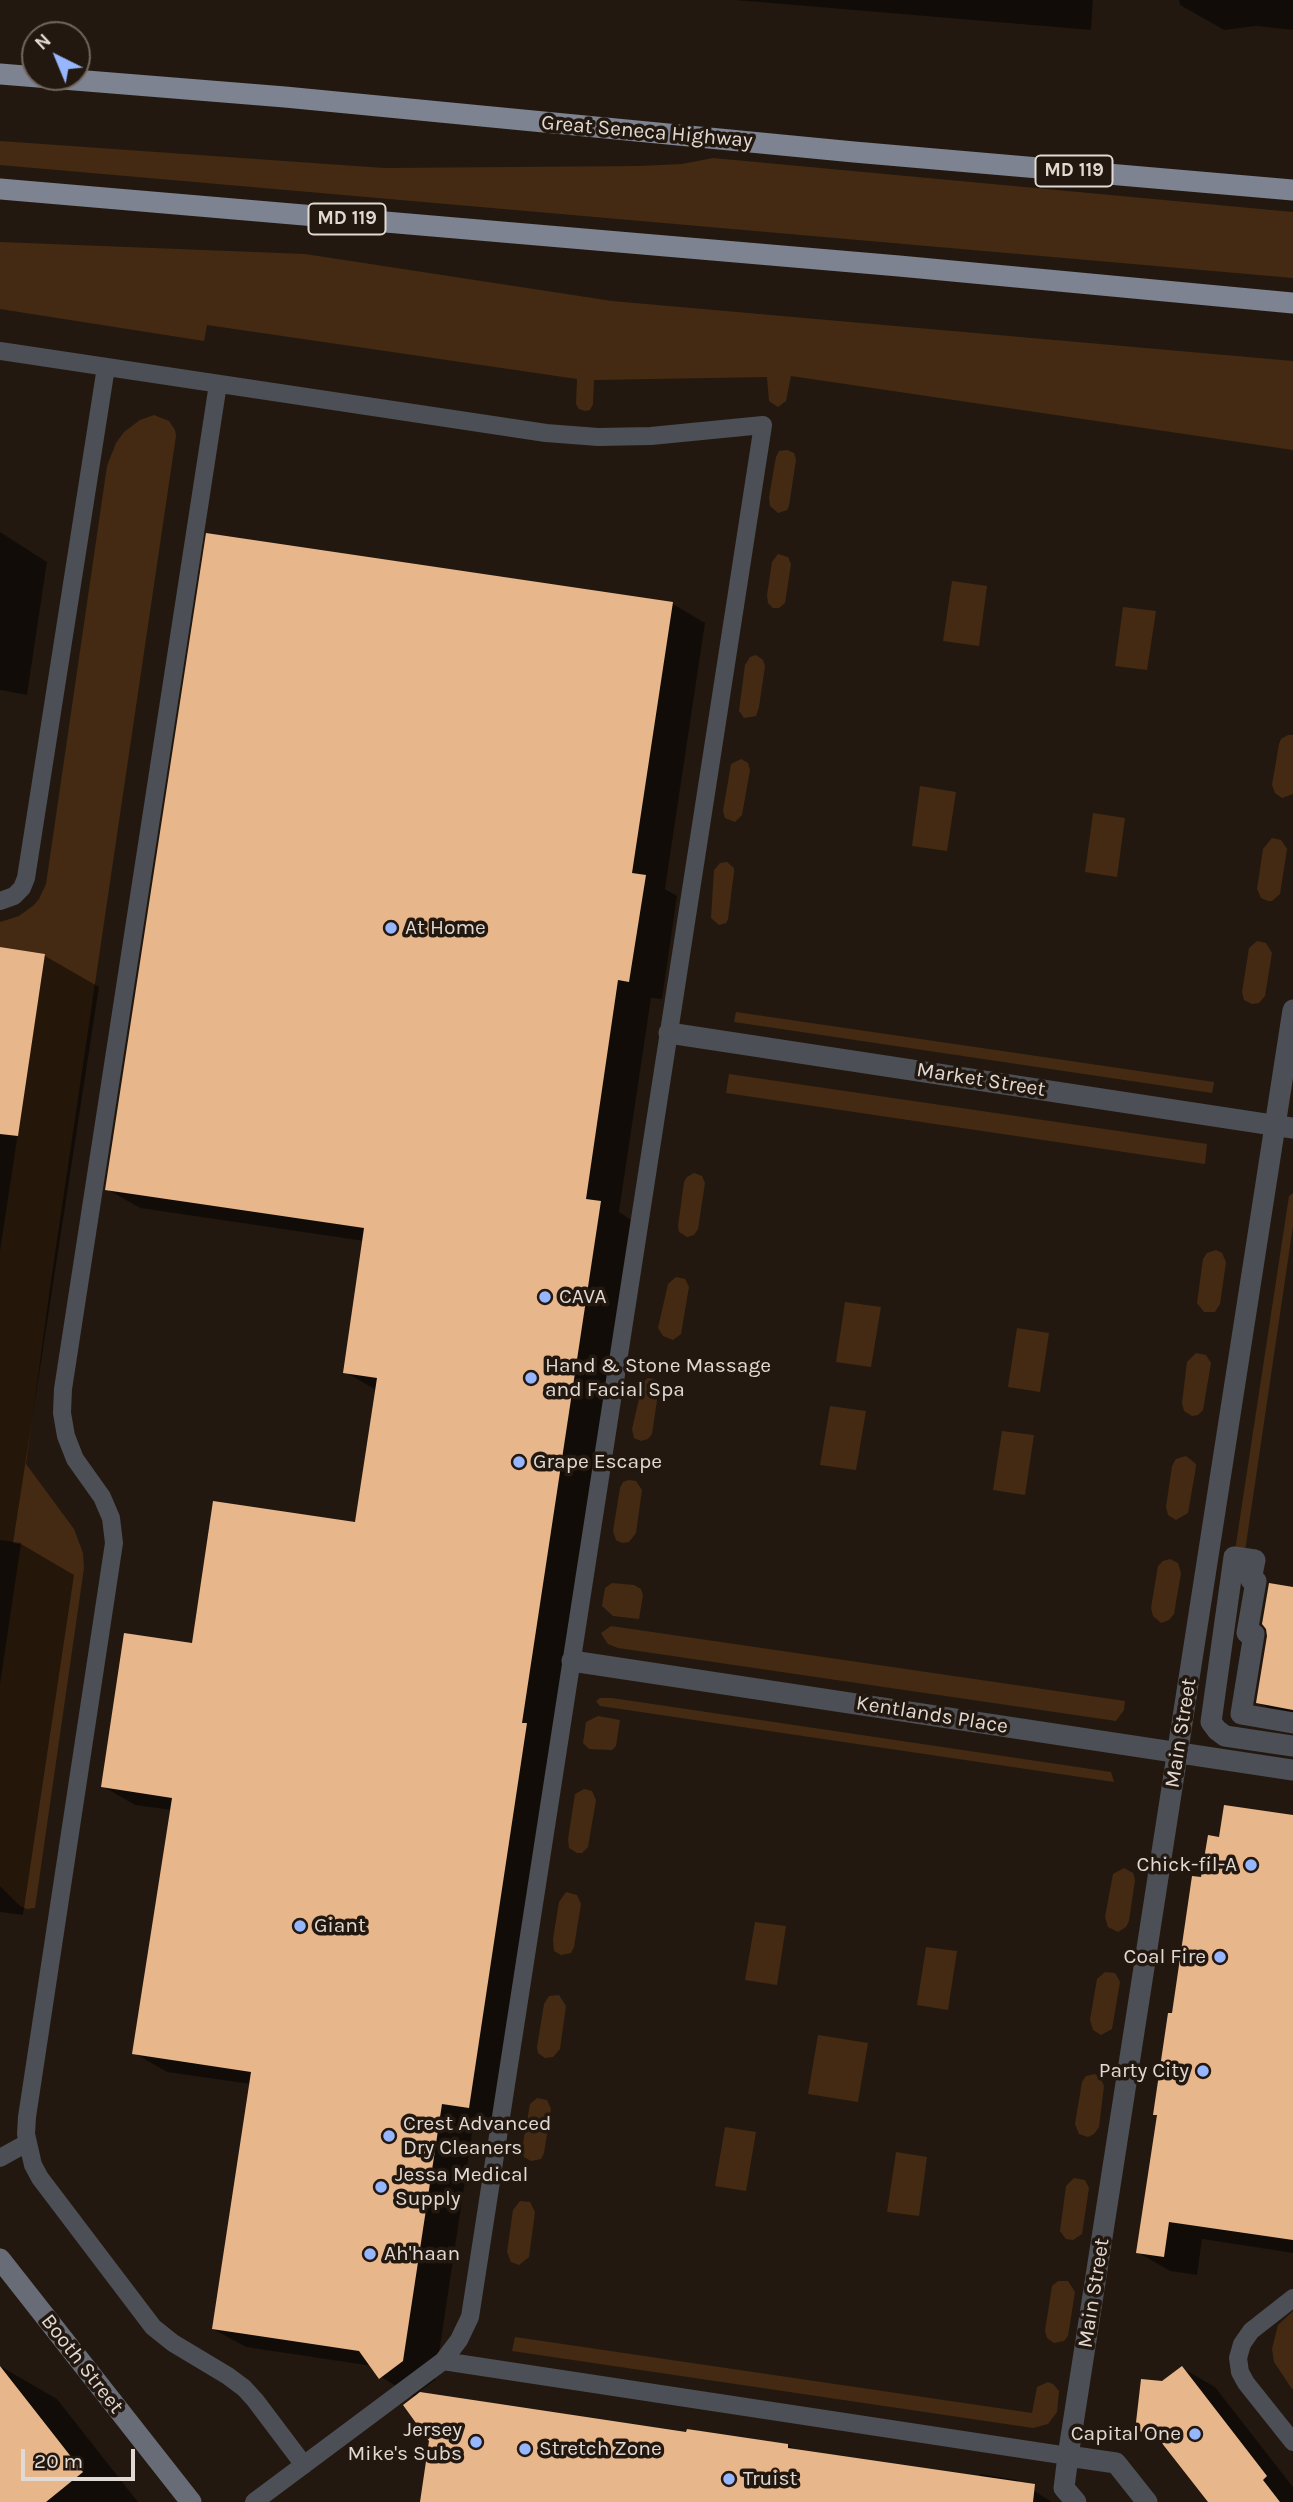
<!DOCTYPE html>
<html>
<head>
<meta charset="utf-8">
<style>
	body { margin:0 }
	#map { position:relative; width:1293px; height:2502px; overflow:hidden; background:#23180f; font-family:Karla,sans-serif }
	canvas { display:block }
	.north { position:absolute; left:21px; top:21px; width:70px; height:70px; box-sizing:border-box; background:#23180f; border:2px solid #6f655d; border-radius:50%; rotate:317deg; font-size:19px; font-weight:700; line-height:28px; text-align:center; color:#e1d9d3 }
	.north::after { content:''; display:block; margin:auto; width:24px; height:32px; background:#96b6fd; clip-path:polygon(50% 0,100% 100%,50% 72%,0 100%) }
	.scale { position:absolute; left:21px; top:2449px; width:114px; height:32px; box-sizing:border-box; border:4px solid #e1d9d3; border-top:0; padding-left:9px; font-size:21px; line-height:24px; white-space:nowrap; color:#e1d9d3; -webkit-text-stroke:5px #23180f; paint-order:stroke }
</style>
</head>
<body>
<div id="map">
<canvas width="1293" height="2502"></canvas>
<div class="north">N</div>
<div class="scale">20 m</div>
</div>
<script>
const g = document.querySelector('canvas').getContext('2d');
g.lineJoin = 'round';
function paint(path, color) { g.fillStyle = color; g.fill(path, 'evenodd'); }
const toPath = rows => new Path2D(rows.map(r => 'M' + r).join(''));
function stroke(path, color, width, dash) { g.strokeStyle = color; g.lineWidth = width; g.lineCap = dash ? 'butt' : 'round'; g.setLineDash(dash || []); g.stroke(path); }
function write(font, color, halo, rows, align = 'center') {
  g.font = font + ' Karla,sans-serif'; g.lineWidth = 7; g.setLineDash([]); g.textBaseline = 'middle'; g.strokeStyle = halo; g.fillStyle = color; for (const [text, x, y, turn = 0] of rows) {
    g.save(); g.translate(x, y); g.rotate((+turn || 0) * Math.PI / 180); g.textAlign = isNaN(turn) ? turn : align; if (halo) g.strokeText(text, 0, 0); g.fillText(text, 0, 0); g.restore();
  }
}
const green = toPath([
	[0,141,384,168,640,166,682,164,713,158,1293,212,1293,278,0,165],
	[0,242,305,254,612,301,1293,361,1293,450,791,376,786,401,778,407,769,401,767,377,594,380,593,404,590,410,585,411,579,409,576,404,577,379,207,325,204,341,0,309],
	[154,415,169,421,175,430,176,436,51,1281,26,1464,74,1529,83,1553,84,1568,35,1908,27,1909,20,1906,0,1886,0,1684,21,1543,0,1540,0,1251,45,954,0,947,0,922,19,916,34,905,39,899,46,884,107,466,116,443,124,432,140,420],
	[787,450,794,453,796,460,789,506,787,510,778,513,770,506,769,497,776,457,779,451],
	[778,554,788,557,791,564,785,603,779,608,773,608,768,603,767,595,772,562],
	[952,581,987,586,979,646,943,641],
	[1123,607,1156,611,1147,670,1115,666],
	[756,655,763,660,765,666,759,707,756,716,744,718,739,711,745,665,750,657],
	[1288,735,1293,735,1293,794,1282,798,1275,793,1272,785,1279,744,1281,739],
	[741,759,748,763,750,770,742,815,735,822,725,818,723,811,731,764],
	[920,786,956,792,947,851,912,846],
	[1093,813,1125,818,1117,877,1085,872],
	[1272,838,1281,840,1287,849,1280,894,1272,901,1268,901,1261,898,1257,889,1263,849],
	[727,862,734,868,734,872,728,919,726,923,719,925,711,918,714,870,720,863],
	[1257,941,1266,943,1272,953,1265,996,1259,1003,1252,1004,1244,1000,1242,992,1249,948],
	[736,1012,1214,1082,1214,1083,1212,1093,734,1022],
	[729,1074,1207,1144,1205,1164,726,1093],
	[694,1173,702,1176,705,1183,698,1229,694,1235,687,1237,679,1232,678,1226,684,1182,687,1177],
	[1293,1193,1293,1226,1244,1558,1234,1557,1289,1196],
	[1216,1250,1222,1253,1226,1262,1220,1304,1215,1312,1204,1312,1197,1303,1203,1259,1207,1253],
	[676,1277,685,1279,689,1287,681,1334,673,1340,663,1336,658,1328,668,1284],
	[845,1302,881,1307,871,1367,836,1362],
	[1017,1328,1049,1333,1040,1392,1008,1387],
	[1196,1353,1206,1355,1211,1363,1203,1410,1198,1415,1192,1416,1184,1411,1182,1403,1187,1362],
	[648,1378,657,1380,659,1387,652,1434,648,1439,641,1441,634,1438,632,1429,643,1382],
	[830,1406,866,1411,856,1470,820,1465],
	[1002,1431,1034,1435,1025,1495,993,1490],
	[1186,1456,1196,1464,1195,1473,1188,1513,1176,1520,1168,1515,1166,1507,1172,1466,1176,1459],
	[629,1480,636,1481,642,1490,636,1533,629,1542,622,1543,616,1540,613,1531,620,1488,623,1482],
	[1170,1559,1178,1563,1181,1573,1174,1614,1169,1620,1161,1623,1153,1616,1151,1608,1158,1566,1163,1561],
	[612,1583,634,1585,641,1589,643,1595,639,1619,613,1616,602,1606,605,1588],
	[611,1626,1125,1701,1124,1710,1116,1721,618,1648,608,1644,602,1635,601,1633],
	[600,1698,612,1698,1111,1772,1114,1782,600,1706,596,1701],
	[598,1716,620,1720,616,1746,612,1750,589,1749,583,1743,586,1722],
	[584,1789,592,1791,596,1800,588,1847,582,1853,577,1853,569,1848,568,1839,575,1794],
	[1124,1868,1133,1873,1135,1880,1129,1921,1126,1927,1118,1932,1108,1927,1105,1917,1113,1874],
	[566,1892,577,1895,581,1904,574,1947,571,1953,561,1955,554,1951,553,1939,559,1902],
	[755,1922,786,1926,777,1985,745,1980],
	[926,1947,957,1951,948,2010,917,2005],
	[1105,1972,1115,1973,1120,1982,1112,2029,1101,2035,1093,2030,1090,2020,1097,1979],
	[559,1995,566,2006,560,2049,553,2057,545,2058,538,2053,537,2047,544,2004,549,1996],
	[818,2035,868,2043,858,2102,808,2094],
	[1095,2074,1101,2079,1104,2086,1099,2127,1094,2134,1088,2137,1079,2134,1075,2124,1082,2082,1086,2076],
	[537,2098,547,2100,551,2109,544,2153,541,2159,531,2161,524,2157,522,2149,530,2104],
	[725,2127,756,2132,746,2191,715,2186],
	[896,2152,927,2157,919,2216,887,2212],
	[1074,2178,1085,2180,1089,2188,1082,2234,1073,2240,1066,2239,1060,2231,1066,2186],
	[520,2201,530,2202,535,2212,529,2257,519,2265,511,2262,507,2252,513,2210],
	[1058,2281,1068,2281,1075,2292,1068,2336,1064,2341,1054,2343,1047,2338,1045,2331,1052,2286],
	[1293,2311,1293,2389,1292,2389,1274,2362,1272,2349,1278,2325],
	[515,2337,1032,2413,1037,2387,1048,2382,1053,2384,1059,2391,1057,2412,1048,2424,1033,2428,512,2351]
]);
const shadow = toPath([
	[735,0,1093,0,1091,30],
	[1179,0,1293,0,1293,30,1256,26,1224,30,1180,5],
	[0,532,47,562,27,695,0,690],
	[673,604,705,623,665,889,677,896,662,999,651,998,619,1212,633,1221,501,2125,474,2121,435,2380,416,2394,688,2434,788,2445,797,2451,980,2478,980,2474,1017,2480,1052,2502,422,2502,431,2441,416,2398,381,2377,372,2366,246,2347,213,2329,251,2084,167,2072,134,2053,172,1810,135,1805,102,1786,193,1645,356,1524,376,1390,345,1372,364,1241,140,1208,107,1189],
	[0,949,45,956,99,987,13,1543,21,1544,74,1575,23,1915,0,1912],
	[1293,1589,1293,1722,1258,1702],
	[1293,1817,1293,2253,1202,2239,1197,2275,1170,2271,1137,2252,1158,2117,1154,2114,1203,1879,1221,1839],
	[0,2366,57,2399,138,2502,0,2502],
	[1182,2368,1215,2387,1293,2487,1293,2502,1210,2502,1168,2448,1137,2430,1162,2383]
]);
const building = toPath([
	[206,533,673,602,632,873,646,875,629,982,618,980,586,1199,601,1201,522,1723,527,1723,469,2108,442,2104,403,2361,379,2379,359,2351,212,2329,251,2072,132,2054,172,1798,101,1787,124,1633,192,1643,213,1501,355,1522,377,1378,343,1373,364,1228,105,1190],
	[0,947,45,954,18,1136,0,1134],
	[1269,1583,1293,1587,1293,1710,1256,1703,1267,1636,1266,1629,1262,1624],
	[1224,1805,1293,1815,1293,2240,1169,2222,1164,2257,1136,2253,1157,2115,1153,2115,1168,2013,1172,2013,1192,1876,1201,1877,1208,1835,1219,1837],
	[0,2366,83,2472,46,2502,0,2502],
	[1182,2366,1267,2476,1263,2480,1280,2502,1208,2502,1154,2433,1135,2431,1141,2379,1162,2381],
	[420,2392,686,2432,687,2429,788,2444,788,2448,1035,2484,1033,2502,420,2502,429,2441,403,2405]
]);
const lane = toPath([
	[0,351,546,433,598,437,651,436,763,425,470,2317,459,2340,443,2361,254,2502],
	[218,384,63,1389,62,1413,66,1436,75,1459,102,1497,111,1518,114,1543,27,2117,26,2134,33,2165,40,2178,153,2327,173,2343,228,2376,244,2388,255,2400,304,2465],
	[0,901,14,896,22,888,26,878,106,367],
	[0,2158,27,2143],
	[1293,2298,1251,2331,1242,2344,1238,2358,1240,2372,1246,2383,1293,2442],
	[443,2361,1068,2456]
]);
const street = toPath([
	[669,1033,1293,1128],
	[572,1661,1293,1770],
	[1293,1723,1241,1714,1254,1634,1247,1633,1256,1581,1251,1580,1255,1560,1234,1557,1211,1722,1217,1730,1225,1736,1293,1746],
	[1068,2456,1116,2463,1147,2502],
	[1076,2502,1064,2488,1068,2456,1293,1010]
]);
const secondary = toPath([
	[0,2259,191,2502]
]);
const primary = toPath([
	[0,74,285,97,854,152,1293,190],
	[0,189,899,266,1293,303]
]);
const markers = [
	[391,928,7,"#96b6fd"],
	[545,1297,7,"#96b6fd"],
	[531,1378,7,"#96b6fd"],
	[519,1462,7,"#96b6fd"],
	[1251,1865,7,"#96b6fd"],
	[300,1926,7,"#96b6fd"],
	[1220,1957,7,"#96b6fd"],
	[1203,2071,7,"#96b6fd"],
	[389,2136,7,"#96b6fd"],
	[381,2187,7,"#96b6fd"],
	[370,2254,7,"#96b6fd"],
	[1195,2434,7,"#96b6fd"],
	[476,2442,7,"#96b6fd"],
	[525,2449,7,"#96b6fd"],
	[729,2479,7,"#96b6fd"]
];
const shields = [
	[1074,171,77],
	[347,219,77]
];
const shieldNames = [
	["MD 119",1074,171],
	["MD 119",347,219]
];
const streetNames = [
	["Great Seneca Highway",647,132,5],
	["Market Street",981,1080,9],
	["Kentlands Place",932,1715,9],
	["Main Street",1181,1733,-81],
	["Main Street",1094,2293,-81],
	["Booth Street",82,2364,52]
];
const poiNames = [
	["At Home",405,928],
	["CAVA",559,1297],
	["Hand & Stone Massage",545,1366],
	["and Facial Spa",545,1390],
	["Grape Escape",533,1462],
	["Chick-fil-A",1237,1865,"right"],
	["Giant",314,1926],
	["Coal Fire",1206,1957,"right"],
	["Party City",1189,2071,"right"],
	["Crest Advanced",403,2124],
	["Dry Cleaners",403,2148],
	["Jessa Medical",395,2175],
	["Supply",395,2199],
	["Ah'haan",384,2254],
	["Jersey",462,2430,"right"],
	["Mike's Subs",462,2454,"right"],
	["Capital One",1181,2434,"right"],
	["Stretch Zone",539,2449],
	["Truist",743,2479]
];
paint(green, '#442a12');
paint(shadow, '#0007');
paint(building, '#e8b68b');
stroke(lane, '#4c4f55', 18);
stroke(street, '#4c4f55', 21);
stroke(secondary, '#686c76', 21);
stroke(primary, '#7d8390', 21);
for (const [x, y, r, color] of markers) { const dot = new Path2D(); dot.arc(x, y, r, 0, 2 * Math.PI); g.fillStyle = color; g.fill(dot); stroke(dot, '#23180f', 2.5); }
for (const [x, y, w] of shields) { const box = new Path2D(); box.roundRect(x - w / 2, y - 15.5, w, 31, 5); g.fillStyle = '#23180f'; g.fill(box); stroke(box, '#e1d9d3', 2); }
write('bold 19px', '#e1d9d3', null, shieldNames);
write('21px', '#e1d9d3', '#23180f', streetNames);
write('21px', '#e1d9d3', '#23180f', poiNames, 'left');
</script>
</body>
</html>
